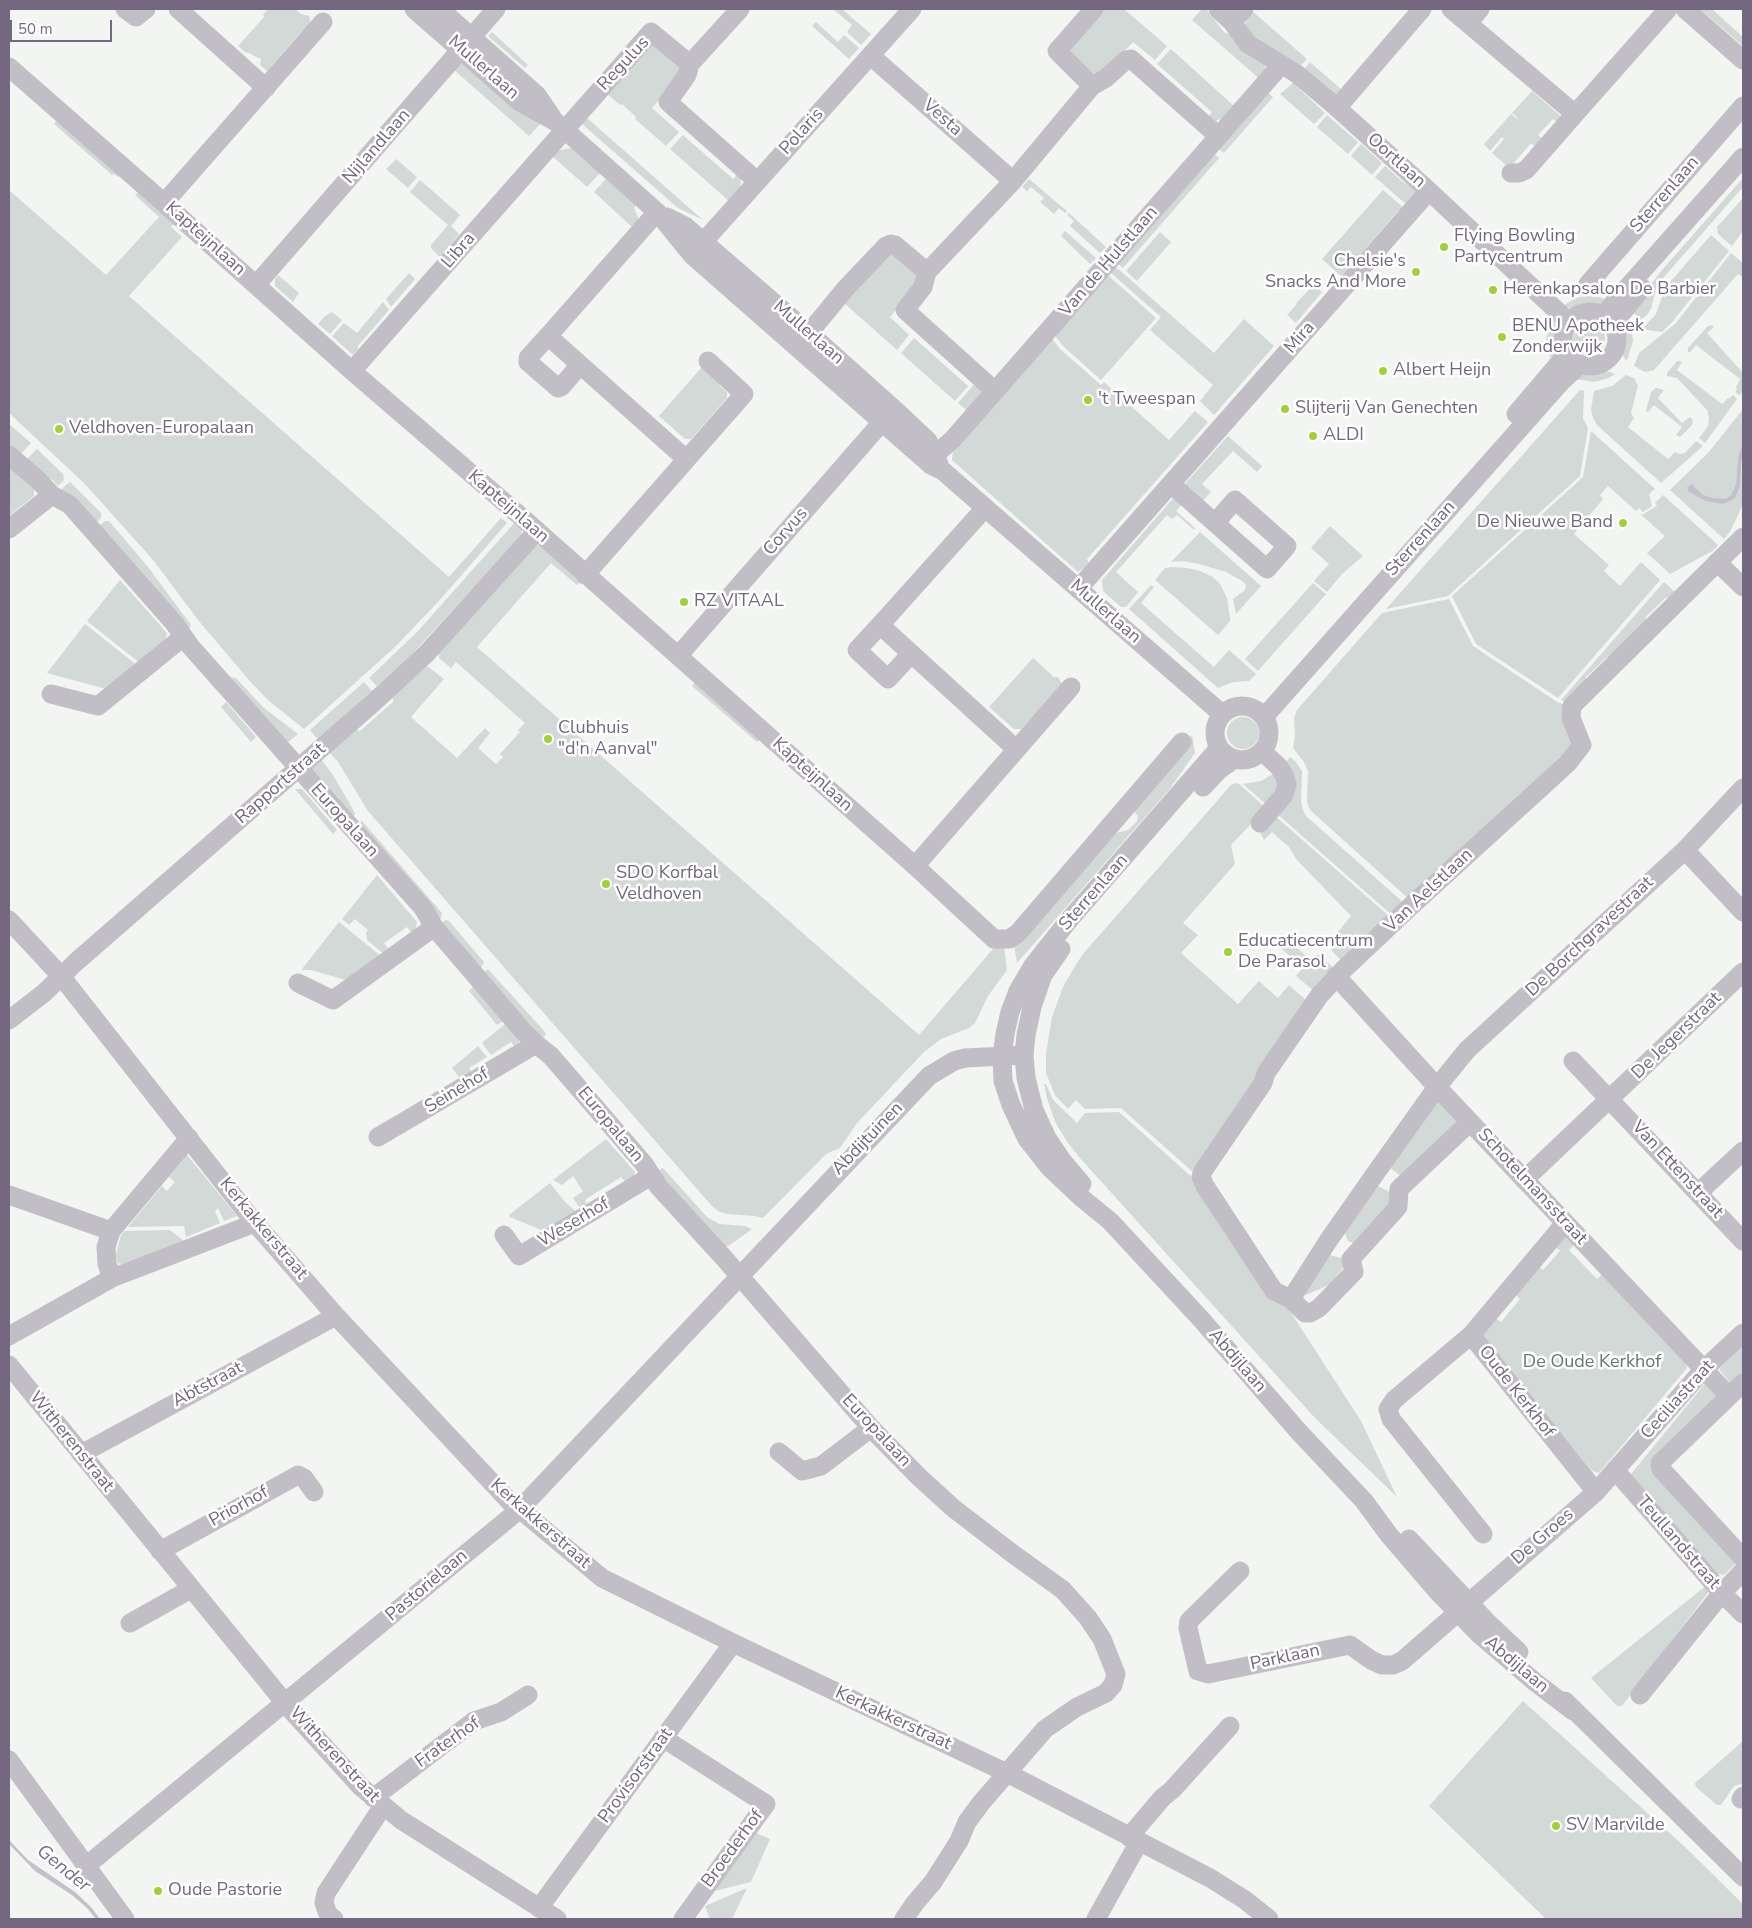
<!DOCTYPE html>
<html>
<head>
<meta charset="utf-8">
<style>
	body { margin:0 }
	#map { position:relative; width:1752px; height:1928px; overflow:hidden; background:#f2f5f2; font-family:"Nunito Sans",sans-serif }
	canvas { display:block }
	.frame { position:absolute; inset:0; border:10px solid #746780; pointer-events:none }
	.scale { position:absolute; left:10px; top:20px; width:102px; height:22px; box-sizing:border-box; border:2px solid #746780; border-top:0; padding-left:6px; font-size:15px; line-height:18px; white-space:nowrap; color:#746780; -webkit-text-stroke:4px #fff; paint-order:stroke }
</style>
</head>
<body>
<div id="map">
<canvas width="1752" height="1928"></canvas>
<div class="frame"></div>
<div class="scale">50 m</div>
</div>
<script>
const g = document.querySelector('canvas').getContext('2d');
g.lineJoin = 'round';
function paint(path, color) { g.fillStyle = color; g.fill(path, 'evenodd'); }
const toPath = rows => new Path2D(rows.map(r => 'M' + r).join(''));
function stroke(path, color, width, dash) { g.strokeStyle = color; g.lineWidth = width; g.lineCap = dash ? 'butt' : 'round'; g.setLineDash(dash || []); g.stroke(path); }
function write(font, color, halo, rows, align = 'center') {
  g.font = font + ' "Nunito Sans",sans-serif'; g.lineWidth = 5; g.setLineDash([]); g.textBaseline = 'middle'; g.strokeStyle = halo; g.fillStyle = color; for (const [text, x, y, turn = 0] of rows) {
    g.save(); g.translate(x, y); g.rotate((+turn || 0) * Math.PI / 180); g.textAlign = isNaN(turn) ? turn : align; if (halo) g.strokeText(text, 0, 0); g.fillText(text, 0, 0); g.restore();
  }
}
const green = toPath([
	[268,9,295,9,301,14,309,16,311,24,300,33,267,71,260,65,261,59,252,55,252,54,245,52,238,46,264,17,263,15],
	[833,9,842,9,871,34,861,45,847,32,852,25],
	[1101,9,1124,9,1167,46,1155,60,1133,42,1103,74,1093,76,1068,53,1071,43],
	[1202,9,1206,9,1225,33,1232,34,1265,65,1266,70,1262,81,1192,20],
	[1700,9,1712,9,1743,37,1743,46],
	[1251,10,1307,59,1299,68,1252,36,1245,25,1246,21],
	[816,22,838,42,844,35,859,48,849,59,812,26],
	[492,32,528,65,525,68,488,36],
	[650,43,679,61,680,76,652,108,679,132,666,146,635,119,636,117,622,104,620,105,605,92],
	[1171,49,1234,106,1221,119,1217,120,1217,124,1207,119,1212,112,1157,64],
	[461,62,542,122,529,136,453,69],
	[1310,62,1343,91,1335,98,1302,71],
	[1293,83,1325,113,1314,124,1280,94],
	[1266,91,1273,97,1224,153,1220,150,1217,147],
	[1532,91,1565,120,1561,125,1553,119,1538,135,1546,142,1539,150,1531,143,1513,164,1513,171,1492,153,1504,139,1502,137,1490,151,1484,144,1511,114,1517,119,1518,118,1512,113],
	[1327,115,1358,142,1348,154,1317,127],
	[587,118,703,220,678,208,582,124],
	[58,119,121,174,118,177,114,174,112,175,54,124],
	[683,135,733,179,737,175,741,178,740,189,729,201,670,149],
	[1361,144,1382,163,1372,175,1351,156],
	[571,148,600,173,587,187,552,156,556,151],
	[1212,152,1219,158,1123,268,1116,262],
	[396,159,417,177,408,188,386,169],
	[1385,166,1403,182,1417,190,1409,207,1375,177],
	[1743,178,1743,187,1664,277,1656,289,1651,309,1647,315,1639,321,1632,309,1662,270],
	[606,179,636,205,634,208,639,220,632,227,594,192],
	[1029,179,1067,211,1065,213,1059,208,1054,214,1040,202,1044,198,1031,187,1027,191,1022,187],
	[420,180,460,215,451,226,459,234,440,257,431,248,431,245,448,225,410,192],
	[9,190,106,275,159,217,135,195,140,190,176,222,171,227,182,237,129,296,449,577,501,518,507,523,438,602,396,646,304,729,268,700,249,680,198,620,154,561,85,484,9,413],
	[1383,190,1406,210,1398,211,1341,276,1322,259],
	[1743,198,1743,231,1732,246,1718,234,1717,227],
	[1069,213,1106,247,1100,253,1070,226,1074,221,1067,215],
	[1065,231,1096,258,1090,264,1061,236],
	[1160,232,1171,242,1137,281,1126,271],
	[1711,235,1729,251,1673,321,1662,332,1647,330,1644,327,1656,314,1665,288],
	[889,252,917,270,918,284,890,317,909,335,897,350,843,302],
	[1731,253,1743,263,1743,277,1738,274,1654,370,1645,372,1634,366,1639,353,1676,323],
	[1116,267,1214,353,1244,319,1274,346,1214,415,1200,401,1213,385,1150,330,1161,317,1111,273],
	[409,273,415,279,391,307,386,299],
	[278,275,299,293,293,302,275,286,275,279],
	[1109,276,1156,318,1101,380,1063,346,1053,333],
	[1314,285,1322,292,1296,323,1287,315,1297,304,1296,303],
	[1586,296,1599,297,1607,300,1604,304,1597,306,1570,308,1563,306,1576,298],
	[383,302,389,310,358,346,358,349,353,355,332,336,344,323,357,333],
	[332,312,342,320,330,334,318,324,325,316],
	[1552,318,1557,322,1558,330,1557,349,1556,357,1552,361,1548,352,1546,339],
	[1627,318,1631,328,1633,341,1627,361,1624,358,1621,349,1622,329],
	'1573 339a16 16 0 1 1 32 0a16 16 0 1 1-32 0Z',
	[1711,325,1714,327,1707,333,1743,373,1743,392,1739,395,1735,392,1737,389,1736,387,1740,379,1696,345,1690,352,1688,352,1688,348,1708,326],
	[1050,336,1060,349,1101,385,1104,382,1169,440,1195,411,1208,422,1087,559,1089,564,1078,572,952,460,953,452],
	[914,338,968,386,955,401,901,353],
	[1680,361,1682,362,1677,370,1722,404,1728,398,1730,398,1733,395,1737,399,1705,443,1699,438,1708,426,1709,418,1707,410,1677,378,1667,376,1667,373,1677,361],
	[702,367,721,382,719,385,727,392,727,398,691,439,685,439,659,416],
	[1604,370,1615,374,1609,378,1594,382,1574,379,1585,372],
	[1626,375,1634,378,1638,386,1631,413,1634,418,1628,427,1668,459,1675,452,1680,454,1685,453,1696,441,1703,446,1661,483,1597,425,1593,418,1591,410,1594,391,1612,386],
	[977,381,982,387,983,395,970,413,958,403],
	[1656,388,1664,390,1658,398,1682,423,1690,417,1693,420,1692,425,1680,437,1676,435,1682,427,1654,405,1648,412,1646,411,1651,392],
	[1580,390,1584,391,1583,418,1588,428,1580,476,1448,596,1386,609],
	[1743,409,1743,442,1738,457,1736,484,1731,495,1725,499,1719,499,1703,495,1694,486,1687,488,1723,504,1740,486,1743,457,1743,504,1730,532,1724,539,1670,490,1709,452],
	[9,424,31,443,19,456,9,446],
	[1591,431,1655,489,1649,494,1652,506,1643,512,1639,508,1636,511,1608,486,1600,495,1603,499,1574,534,1609,565,1604,571,1620,586,1641,562,1660,580,1558,698,1476,644,1452,596,1583,477],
	[1228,436,1262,466,1257,472,1233,451,1202,484,1211,492,1200,504,1182,487],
	[37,449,63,474,64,480,58,486,52,479,47,480,25,461],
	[9,465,34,489,34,496,9,516],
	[70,482,101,513,101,518,95,524,61,489],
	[1663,495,1718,545,1714,550,1670,574,1647,553,1665,536,1639,513,1642,515,1657,506,1655,503],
	[1175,496,1183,503,1176,511,1195,528,1194,530,1177,515,1172,519,1167,515,1116,572,1138,592,1126,607,1121,607,1103,591,1102,580],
	[105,521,109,521,148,567,191,625,189,630,98,527],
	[516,521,522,529,521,536,410,656,377,686,369,678,418,631],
	[1330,526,1363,556,1342,574,1327,592,1314,581,1329,564,1311,548],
	[1200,532,1261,586,1236,614,1233,599,1245,590,1246,585,1242,581,1226,572,1199,564,1183,561,1171,562],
	[538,545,542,546,582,580,577,585,551,563,477,647,919,1035,993,949,976,933,1004,946,1007,970,988,996,975,1023,969,1028,941,1039,924,1052,857,1123,840,1148,826,1154,763,1218,754,1216,727,1214,718,1211,711,1205,368,811,338,762,329,752,355,729,360,731,393,702,393,696,427,666,444,679,411,717,457,758,485,728,490,733,478,748,496,764,503,757,500,754,520,732,518,730,525,723,456,662,451,668,439,658,439,653,534,546],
	[1172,567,1187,568,1200,571,1213,577,1220,584,1227,598,1230,618,1230,621,1218,635,1155,580,1165,568],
	[120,580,167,633,166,638,169,642,141,664,87,621],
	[1664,582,1676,593,1670,598,1665,598,1646,617,1646,623,1612,656,1607,657,1586,677,1586,682,1567,702,1561,700],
	[1313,583,1326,594,1258,671,1245,659],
	[1151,585,1153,587,1155,586,1141,603,1214,667,1229,650,1256,674,1249,681,1233,682,1218,688,1129,609],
	[1449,599,1473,646,1557,702,1566,705,1572,739,1572,747,1410,900,1310,810,1307,802,1308,771,1304,762,1293,748,1295,736,1294,718,1297,710,1382,613],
	[85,624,138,666,106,689,47,673],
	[1033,658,1054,677,1058,677,1062,684,1022,729,1014,729,989,707],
	[230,677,236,678,264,708,298,734,287,743],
	[696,680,762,737,757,742,692,686],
	[364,682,372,691,319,741,310,730],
	[226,702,256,737,251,742,221,707],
	'1227 733a16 16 0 1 1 32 0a16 16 0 1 1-32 0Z',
	[1192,735,1195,753,1168,791,1017,963,1014,945,1116,833,1128,830,1137,821,1138,816,1132,809],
	[1290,757,1296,762,1302,771,1301,802,1303,810,1306,816,1405,904,1393,916,1275,812,1285,763],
	[321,759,333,775,355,813,354,817,311,772,312,767],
	[1276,772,1281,782,1268,806,1243,784,1261,781],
	[1235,783,1239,784,1266,808,1231,845,1235,864,1183,923,1198,935,1181,953,1238,1004,1259,981,1278,998,1289,985,1308,1002,1195,1174,1121,1108,1085,1109,1076,1100,1068,1109,1055,1095,1046,1073,1046,1053,1052,1017,1063,987,1075,966,1083,954,1231,785],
	[295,789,302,789,337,830,333,834],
	[1273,814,1391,918,1344,963,1333,952,1330,946,1331,940,1351,916,1297,860,1289,847,1272,832,1264,840,1260,832,1262,828],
	[362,821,442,913,441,918,439,919,357,825],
	[377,875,417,922,416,928,419,931,413,935,407,927,384,943,390,952,385,955,367,940,366,933,368,930,355,919,349,925,342,919],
	[445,920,449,921,484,962,481,968,442,923],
	[339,922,382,957,348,980,342,979,311,970,303,970,302,969],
	[1281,934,1312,961,1318,954,1336,970,1315,992,1296,976,1303,968,1274,942],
	[488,969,546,1033,545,1036,542,1038,484,972],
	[473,987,503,1021,497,1025,469,991],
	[505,1024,519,1040,519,1044,515,1047,511,1042,491,1055,482,1043],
	[478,1046,487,1057,469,1068,474,1076,463,1082,452,1068],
	[1044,1084,1046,1084,1053,1100,1077,1123,1085,1113,1119,1112,1194,1179,1205,1197,1205,1203,1237,1252,1243,1254,1286,1305,1361,1421,1397,1497,1315,1418,1079,1157,1068,1143,1055,1122,1047,1098],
	[1437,1101,1443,1104,1456,1120,1456,1125,1404,1178,1391,1169,1395,1155],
	[606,1139,635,1172,634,1176,627,1183,621,1177,586,1199,585,1201,589,1207,583,1212,573,1198,583,1191,573,1176,562,1185,553,1180],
	[187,1155,237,1216,224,1221,218,1208,215,1211,220,1223,186,1237,184,1226,128,1227,162,1186,167,1191,175,1182,169,1177],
	[663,1168,707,1217,719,1224,745,1226,752,1229,730,1245,724,1247,658,1171],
	[550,1183,565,1202,579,1214,546,1232,510,1217,509,1215],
	[1378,1186,1397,1196,1356,1244,1348,1241,1345,1234,1350,1223],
	[170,1230,184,1241,122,1264,117,1263,116,1255,121,1235,125,1231],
	[1567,1236,1575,1244,1569,1250,1597,1279,1603,1273,1686,1364,1687,1368,1599,1473,1592,1471,1481,1334,1494,1317,1501,1322,1520,1299,1514,1293,1536,1265,1543,1270,1560,1251,1553,1245],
	[1330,1255,1341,1258,1346,1262,1345,1265,1331,1284,1306,1295,1304,1291],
	[1743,1344,1743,1375,1731,1384,1719,1369],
	[1707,1381,1721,1396,1658,1457,1738,1561,1724,1575,1714,1573,1631,1474],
	[1707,1585,1710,1590,1622,1706,1617,1706,1591,1678],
	[1523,1701,1684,1846,1743,1904,1743,1919,1546,1919,1429,1806],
	[1743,1741,1743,1785,1740,1784,1734,1786,1721,1805,1717,1805,1696,1787,1695,1783],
	[749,1830,770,1839,751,1882,706,1893],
	[747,1888,732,1919,710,1919,705,1906]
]);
const water = toPath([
	[1743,442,1740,486,1735,498,1723,504,1718,503,1706,501,1689,492,1687,487,1692,484,1703,495,1714,498,1725,499,1731,495,1736,484,1738,457],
	[9,1840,28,1860,75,1892,91,1907,100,1919,96,1919,87,1908,72,1895,35,1871,9,1844]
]);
const minor = toPath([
	[125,9,136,17,146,9],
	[178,9,266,88],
	[414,9,520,102,556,122,657,212,692,255,931,465,943,471,1222,714],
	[440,9,537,95,552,117],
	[740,9,690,64,687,75,668,102,757,181],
	[1218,9,1232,22,1248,44,1297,74,1334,105,1429,191,1569,322],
	[1451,9,1575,114,1668,9],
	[1685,9,1743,60],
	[1232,22,1244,9],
	[1468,23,1480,9],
	[871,56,1013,181],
	[9,67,164,203,352,371,518,514,915,866,994,939,1009,939,1018,933,1182,742],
	[1092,86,1057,51,1094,9],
	[1337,108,1422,9],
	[1511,173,1519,173,1526,170,1575,114],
	[164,203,323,22],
	[657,212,548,336,686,459],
	[667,217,685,226,809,333,894,409,928,441,939,464],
	[696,250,912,9],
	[1588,284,1743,106],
	[256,285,496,9],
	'1563 339a27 27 0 1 1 54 0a27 27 0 1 1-54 0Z',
	[1603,315,1743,157],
	[1613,324,1642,288],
	[809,333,846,288,886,246,891,244,895,245,927,272],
	[548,336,528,358,528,362,558,388,561,387,580,365],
	[352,371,651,32,690,64],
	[995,391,905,310,923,287,927,272,1013,181,1092,86,1106,78,1126,60,1131,59,1218,136],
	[1516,414,1567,354],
	[9,455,38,480,52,495,70,505,174,623,191,647,423,908,434,927,523,1031,536,1044,551,1056,644,1164,659,1187,724,1258,871,1428,918,1476,953,1508,1013,1554,1063,1590,1088,1618,1102,1639,1116,1674,1113,1685,1106,1693,1077,1707,1045,1729,981,1803,967,1822,959,1841,933,1882,915,1903,904,1919],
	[934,456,953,439,1281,65],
	[1171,484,1215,523,1267,569,1287,546,1235,500,1215,523],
	[985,508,880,625,1016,749],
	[9,529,52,495],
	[1717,562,1743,587],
	[585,575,744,394,708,361],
	[1078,589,1429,191],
	[880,625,857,650,888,679,911,654],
	[678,656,889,414],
	[51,694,98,706,183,637],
	'1215 733a27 27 0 1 1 54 0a27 27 0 1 1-54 0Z',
	[1265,716,1562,381,1580,365],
	[1219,748,1069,920,1032,967,1018,991,1010,1012,1005,1034,1002,1057,1003,1081,1011,1105,1027,1139,1049,1167,1083,1199,1110,1221,1200,1318,1299,1432,1364,1501,1389,1535,1438,1592,1479,1634,1535,1682,1573,1711],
	[1203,787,1219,770,1234,759],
	[1260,823,1284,795,1287,784,1284,775,1279,767,1263,752],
	[1685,850,1743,912],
	[915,866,1071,687],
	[9,920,61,976,255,1223,336,1316,512,1504,528,1516,602,1578,733,1643,1007,1773,1210,1878,1245,1900,1269,1919],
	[1061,949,1043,975,1032,1007,1026,1035,1024,1055,1026,1078,1034,1110,1047,1138,1061,1159,1082,1184],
	[1336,976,1437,1087,1729,1396],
	[298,983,333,1000,434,927],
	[9,1020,44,993,76,962,373,703,427,653,537,531],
	[1573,1061,1743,1241],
	[1470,1122,1399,1189,1398,1207,1351,1259,1354,1272,1319,1308,1310,1313,1305,1313,1291,1299,1328,1241,1375,1174,1437,1087,1467,1050,1685,850,1743,788],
	[378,1137,536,1044],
	[1524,1180,1743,972],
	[1698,1193,1743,1151],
	[9,1195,111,1231],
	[1565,1223,1471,1335,1596,1492],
	[504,1235,519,1256,651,1176],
	[112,1278,107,1264,106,1247,111,1231,189,1138],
	[1291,1299,1274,1291,1205,1186,1201,1177,1203,1171,1263,1083,1266,1073,1319,996,1343,970,1411,906,1568,763,1582,745,1571,718,1572,706,1743,537],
	[1471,1335,1394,1400,1388,1409,1391,1419,1483,1534],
	[9,1336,112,1278,255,1223],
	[9,1365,290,1709,361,1787,401,1820,557,1919],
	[1743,1383,1660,1463,1661,1469,1743,1558],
	[779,1452,802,1471,821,1466,871,1428],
	[81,1454,336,1316],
	[1615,1470,1722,1593,1743,1614],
	[1409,1539,1489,1624,1519,1652],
	[160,1551,298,1475,304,1478,314,1492],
	[1240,1571,1189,1621,1188,1628,1198,1671,1208,1674,1350,1645,1371,1660,1382,1665,1393,1665,1402,1661,1596,1492,1703,1370,1743,1333],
	[130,1623,191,1589],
	[1640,1695,1722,1593,1743,1571],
	[1565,1701,1743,1877],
	[663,1738,766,1804,683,1919],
	[9,1760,125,1919],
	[373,1798,474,1721,501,1712,528,1695],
	[1741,1799,1743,1796],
	[1129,1837,1163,1797,1172,1790,1230,1726],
	[86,1866,519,1510,929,1076,954,1061,965,1058,1024,1055],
	[539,1908,733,1643],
	[334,1919,328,1914,324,1903,326,1893,383,1806],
	[1096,1919,1139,1842]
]);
const markers = [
	[1444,247,5,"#a1d037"],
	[1416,272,5,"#a1d037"],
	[1493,290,5,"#a1d037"],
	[1502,337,5,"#a1d037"],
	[1383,371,5,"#a1d037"],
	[1088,400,5,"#a1d037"],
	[1285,409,5,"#a1d037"],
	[59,429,5,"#a1d037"],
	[1313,436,5,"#a1d037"],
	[1623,523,5,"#a1d037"],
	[684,602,5,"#a1d037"],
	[548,739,5,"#a1d037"],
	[606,884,5,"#a1d037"],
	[1228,952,5,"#a1d037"],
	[1556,1826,5,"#a1d037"],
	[158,1891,5,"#a1d037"]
];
const streetNames = [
	["Regulus",624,64,-47],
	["Mullerlaan",483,68,41],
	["Vesta",942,118,41],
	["Polaris",802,132,-48],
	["Nijlandlaan",377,147,-49],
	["Oortlaan",1396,161,42],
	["Sterrenlaan",1665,195,-49],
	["Kapteijnlaan",205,239,42],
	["Libra",459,251,-49],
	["Van de Hulstlaan",1109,262,-49],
	["Mullerlaan",808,333,41],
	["Mira",1300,338,-49],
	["Kapteijnlaan",508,507,41],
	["Corvus",786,532,-49],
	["Sterrenlaan",1421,539,-48],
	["Mullerlaan",1105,612,41],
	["Kapteijnlaan",812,775,42],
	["Rapportstraat",281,784,-41],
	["Europalaan",344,821,48],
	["Van Aelstlaan",1429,891,-43],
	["Sterrenlaan",1094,893,-49],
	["De Borchgravestraat",1590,937,-43],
	["De Jegerstraat",1677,1036,-44],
	["Seinehof",457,1091,-31],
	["Europalaan",610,1125,50],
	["Abdijtuinen",868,1139,-46],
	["Van Ettenstraat",1677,1170,47],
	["Schotelmansstraat",1532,1187,47],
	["Weserhof",574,1223,-31],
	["Kerkakkerstraat",263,1229,50],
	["Abdijlaan",1237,1361,49],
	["Abtstraat",208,1385,-28],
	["Oude Kerkhof",1516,1392,52],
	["Ceciliastraat",1678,1400,-48],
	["Europalaan",876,1431,47],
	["Witherenstraat",71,1442,51],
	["Priorhof",239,1507,-29],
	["Kerkakkerstraat",540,1524,41],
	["De Groes",1543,1537,-41],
	["Teullandstraat",1678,1543,49],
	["Pastorielaan",427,1586,-40],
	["Parklaan",1285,1658,-12],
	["Abdijlaan",1516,1665,40],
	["Kerkakkerstraat",893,1719,25],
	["Fraterhof",448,1743,-35],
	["Witherenstraat",334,1755,47],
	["Provisorstraat",636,1776,-54],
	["Broederhof",733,1849,-54]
];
const poiNames = [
	["Flying Bowling",1454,237],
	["Partycentrum",1454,258],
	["Chelsie's",1406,262,"right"],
	["Snacks And More",1406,283,"right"],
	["Herenkapsalon De Barbier",1503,290],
	["BENU Apotheek",1512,327],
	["Zonderwijk",1512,348],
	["Albert Heijn",1393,371],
	["'t Tweespan",1098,400],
	["Slijterij Van Genechten",1295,409],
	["Veldhoven-Europalaan",69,429],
	["ALDI",1323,436],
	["De Nieuwe Band",1613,523,"right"],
	["RZ VITAAL",694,602],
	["Clubhuis",558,729],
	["\"d'n Aanval\"",558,750],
	["SDO Korfbal",616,874],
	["Veldhoven",616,895],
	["Educatiecentrum",1238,942],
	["De Parasol",1238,963],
	["SV Marvilde",1566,1826],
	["Oude Pastorie",168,1891]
];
const parkNames = [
	["De Oude Kerkhof",1592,1363]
];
const waterNames = [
	["Gender",63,1869,39]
];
paint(green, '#d2d9d7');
paint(water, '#c3bfcb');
stroke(minor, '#c2bec5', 19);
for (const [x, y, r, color] of markers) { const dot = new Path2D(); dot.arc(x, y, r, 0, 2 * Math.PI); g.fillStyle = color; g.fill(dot); stroke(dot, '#fff', 2); }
write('18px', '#746780', '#fff', streetNames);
write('18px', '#746780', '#fff', poiNames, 'left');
write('18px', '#657875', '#fff', parkNames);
write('italic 19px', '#776d8a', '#fff', waterNames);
</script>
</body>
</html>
